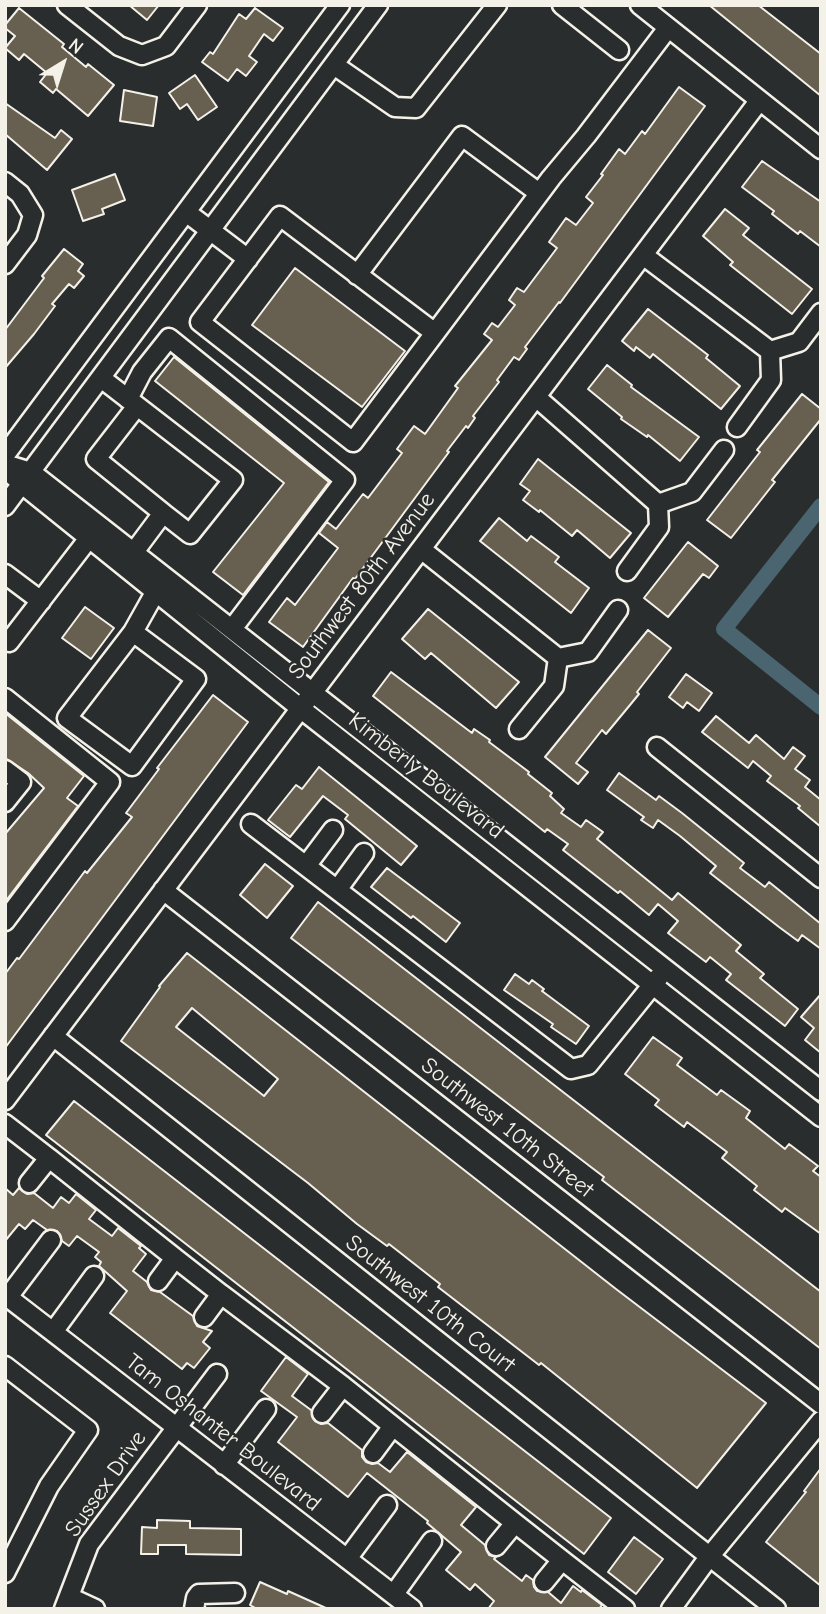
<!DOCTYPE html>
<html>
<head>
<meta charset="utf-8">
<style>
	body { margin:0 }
	#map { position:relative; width:826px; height:1614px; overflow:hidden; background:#2a2d2e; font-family:"Comic Neue",sans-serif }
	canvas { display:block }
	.frame { position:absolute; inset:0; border:7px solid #f4f1e8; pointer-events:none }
	.north { position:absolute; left:28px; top:28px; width:70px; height:70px; -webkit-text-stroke:5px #2a2d2e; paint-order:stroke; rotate:38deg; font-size:19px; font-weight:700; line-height:28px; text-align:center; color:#f4f1e8 }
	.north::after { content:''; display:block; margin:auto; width:24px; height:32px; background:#f4f1e8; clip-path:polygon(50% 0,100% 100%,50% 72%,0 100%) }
</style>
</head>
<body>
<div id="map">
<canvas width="826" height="1614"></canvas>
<div class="frame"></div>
<div class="north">N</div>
</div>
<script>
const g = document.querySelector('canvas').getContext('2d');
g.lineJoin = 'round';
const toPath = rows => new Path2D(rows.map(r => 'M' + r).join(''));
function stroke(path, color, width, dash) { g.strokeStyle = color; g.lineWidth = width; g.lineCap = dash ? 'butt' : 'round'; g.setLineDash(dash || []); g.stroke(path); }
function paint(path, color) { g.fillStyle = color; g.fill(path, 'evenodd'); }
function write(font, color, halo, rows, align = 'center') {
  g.font = font + ' "Comic Neue",sans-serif'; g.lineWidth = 5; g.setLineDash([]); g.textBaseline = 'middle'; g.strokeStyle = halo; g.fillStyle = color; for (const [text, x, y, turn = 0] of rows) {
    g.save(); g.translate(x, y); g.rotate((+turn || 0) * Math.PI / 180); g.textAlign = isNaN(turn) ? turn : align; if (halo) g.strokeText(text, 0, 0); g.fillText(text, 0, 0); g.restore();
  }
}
const canal = toPath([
	[821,506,724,629,821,707]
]);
const building = toPath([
	[129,5,159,5,147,20,129,5],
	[709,5,758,5,821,54,821,96,709,5],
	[19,8,64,44,62,47,86,67,88,64,114,85,88,116,56,89,53,93,40,82,47,73,24,54,19,60,5,48,15,36,5,28,5,25,19,8],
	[255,8,283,28,273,41,264,34,249,56,257,62,246,76,237,69,228,81,202,62,210,52,213,54,239,14,246,19,255,8],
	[195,75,217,107,198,120,187,104,180,109,169,93,195,75],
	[679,87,705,106,560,303,559,302,525,347,527,349,519,360,514,357,497,380,499,382,473,416,475,418,468,428,466,426,447,451,449,452,355,579,353,578,303,647,269,622,287,598,295,605,338,548,319,533,327,522,336,529,363,494,368,498,402,453,397,449,414,426,425,434,458,388,455,386,492,340,484,334,492,323,498,327,515,305,509,300,517,288,524,292,557,248,549,242,566,218,576,225,593,203,586,197,603,175,601,174,619,149,625,154,642,131,645,134,679,87],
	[124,90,157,97,153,126,120,121,124,90],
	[5,103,55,138,61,130,72,139,47,170,5,134,5,103],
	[762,161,821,202,821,247,800,231,798,234,772,214,774,211,742,187,762,161],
	[115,174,125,200,102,209,104,214,83,221,72,190,115,174],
	[725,209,749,228,743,235,812,289,792,314,730,265,733,262,703,236,725,209],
	[64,249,83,264,78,271,84,276,74,288,69,284,52,304,55,306,34,334,5,368,5,330,44,278,42,276,64,249],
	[295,268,405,351,362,407,252,325,295,268],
	[648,309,708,355,706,358,740,386,721,409,653,354,650,358,636,347,634,351,622,341,648,309],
	[174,357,329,482,243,595,213,572,284,483,155,381,174,357],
	[607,365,632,385,631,387,699,437,680,461,648,435,647,437,621,419,622,417,588,389,607,365],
	[802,394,821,409,821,419,772,480,775,482,731,538,707,520,760,452,757,450,802,394],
	[538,459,631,533,610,558,577,530,572,536,540,510,539,512,523,500,530,491,520,484,538,459],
	[499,518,527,541,531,536,559,557,555,562,589,588,571,613,480,541,499,518],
	[688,542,718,566,709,578,703,574,668,617,644,598,688,542],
	[85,607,114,628,91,659,62,638,85,607],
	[428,609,519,682,496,708,431,653,425,659,402,639,428,609],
	[648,630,671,648,637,692,639,694,630,705,606,734,602,730,576,763,588,772,578,784,545,757,648,630],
	[391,672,472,733,474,729,490,740,489,742,529,772,528,774,552,793,550,796,564,809,561,813,581,827,586,820,603,832,597,839,672,900,678,893,741,945,736,951,764,974,760,978,798,1009,785,1026,726,980,731,974,710,957,706,962,668,933,678,921,658,904,649,915,620,891,618,893,563,850,568,844,547,829,545,832,373,696,391,672],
	[686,674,712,693,699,711,687,702,683,708,669,697,686,674],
	[213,695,248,722,5,1048,5,974,17,958,19,959,85,871,87,873,132,817,126,813,159,769,157,768,213,695],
	[5,713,84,776,67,798,78,806,5,902,5,834,44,788,28,773,5,758,5,713],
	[716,716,749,743,756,735,784,759,793,747,805,756,795,769,810,780,805,787,821,800,821,827,798,808,800,806,767,781,771,776,753,761,748,768,702,732,716,716],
	[319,767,417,846,401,865,345,819,348,815,323,796,290,837,268,820,296,785,302,789,319,767],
	[619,773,656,800,659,796,682,813,744,863,740,868,765,887,769,882,821,924,821,949,802,935,798,941,779,927,710,873,716,866,680,836,658,820,653,828,641,820,644,817,607,790,619,773],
	[265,864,293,886,267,918,240,895,265,864],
	[387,868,460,923,446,942,413,916,411,918,371,887,387,868],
	[318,902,821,1292,821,1349,602,1180,604,1177,291,938,318,902],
	[187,953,616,1289,766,1403,697,1488,541,1363,539,1365,438,1287,440,1284,389,1244,387,1246,357,1224,308,1183,121,1041,160,987,159,986,187,953],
	[192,1008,278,1079,264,1096,176,1027,192,1008],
	[515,974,529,984,532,980,544,989,542,991,589,1026,576,1044,551,1027,553,1024,504,990,515,974],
	[821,994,821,1053,805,1040,814,1028,801,1017,821,994],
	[653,1037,682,1058,677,1065,717,1095,721,1090,750,1111,746,1118,785,1149,789,1144,818,1166,813,1171,821,1177,821,1234,785,1208,782,1212,754,1190,757,1186,722,1158,727,1152,687,1122,684,1127,655,1105,659,1100,625,1074,653,1037],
	[74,1101,611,1518,584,1554,46,1135,74,1101],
	[5,1188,13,1195,19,1188,27,1194,34,1193,53,1208,61,1197,69,1203,76,1194,96,1210,89,1219,112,1236,118,1228,141,1246,139,1248,146,1254,133,1271,147,1282,151,1290,160,1292,193,1316,197,1326,212,1331,203,1342,210,1348,194,1368,187,1363,182,1369,110,1313,127,1291,99,1266,101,1262,95,1257,99,1252,77,1236,69,1246,62,1241,57,1231,47,1230,33,1220,25,1229,19,1224,5,1241,5,1188],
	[286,1357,308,1374,292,1396,311,1410,315,1421,321,1424,328,1423,362,1450,362,1457,366,1462,372,1464,378,1463,390,1472,407,1452,476,1507,461,1525,485,1545,489,1555,496,1557,494,1559,522,1581,526,1575,533,1580,534,1587,537,1591,548,1592,561,1603,573,1586,581,1592,582,1590,602,1605,599,1609,488,1609,494,1601,475,1584,470,1590,446,1570,461,1552,427,1523,428,1521,367,1473,348,1497,278,1442,297,1417,261,1391,286,1357],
	[821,1468,821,1586,766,1542,806,1492,804,1491,821,1468],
	[157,1520,190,1521,190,1528,241,1529,241,1555,186,1554,186,1545,158,1545,158,1554,141,1554,142,1527,157,1528,157,1520],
	[634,1537,663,1559,636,1594,608,1572,634,1537],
	[260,1582,287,1594,288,1591,328,1609,257,1609,250,1605,260,1582]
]);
const minor = toPath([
	[67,5,119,46,142,55,166,46,197,5],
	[562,5,619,50],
	[640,5,821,149],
	[334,65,395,107,416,108,497,5],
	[5,182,20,194,33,215,27,235,5,264],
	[186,212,248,259],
	[280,216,435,333,353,442,200,322,280,216],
	[643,255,770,351],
	[357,275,462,136,539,193],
	[435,333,551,178,586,136,668,28],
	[770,351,799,342,821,313],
	[101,378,233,480,190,534,163,513,128,560],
	[536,397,658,504],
	[128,399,142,372,169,338,345,480,232,629],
	[137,406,96,459,163,513],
	[737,427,771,380,770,351],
	[5,455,340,5],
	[5,464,31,472,821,1091],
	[5,468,22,484,300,708,821,1117],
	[658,504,692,492,724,450],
	[5,506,378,5],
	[421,549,558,658],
	[627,571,659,527,658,504],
	[5,574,41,601],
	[133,632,196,679,132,766,67,718,133,632,161,582],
	[5,639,9,642,96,529],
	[558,658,588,652,618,610],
	[5,698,110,782,5,921],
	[519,729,554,686,558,658],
	[657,747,821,878],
	[5,770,21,782,5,802],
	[251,824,571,1069,588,1065,659,977],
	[306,866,333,830],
	[163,890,821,1404],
	[337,890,364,853],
	[53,1036,776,1609],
	[5,1100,759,101],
	[5,1124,49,1158,29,1183],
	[49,1158,175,1258,158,1281],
	[175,1258,221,1294,204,1317],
	[221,1294,343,1386,322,1413],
	[5,1295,412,1609],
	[8,1297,51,1240],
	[53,1332,94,1276],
	[5,1366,88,1430,49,1486,5,1573],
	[343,1386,393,1426,373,1453],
	[393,1426,515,1523,496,1546],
	[224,1465,266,1409],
	[515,1523,562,1560,544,1582],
	[347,1559,387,1505],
	[562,1560,625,1609],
	[394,1594,432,1541],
	[69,1597,95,1609],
	[64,1609,89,1544,217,1374],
	[194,1609,196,1598,199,1594,235,1593],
	[671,1609,709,1557,821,1421]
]);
const streetNames = [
	["Southwest 80th Avenue",362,586,-53],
	["Kimberly Boulevard",426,776,38],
	["Southwest 10th Street",507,1128,38],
	["Southwest 10th Court",430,1304,38],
	["Tam Oshanter Boulevard",223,1433,38],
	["Sussex Drive",106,1484,-55]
];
stroke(canal, '#4a656f', 16);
paint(building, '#675f4f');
stroke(building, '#f4f1e8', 2);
stroke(minor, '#f4f1e8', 23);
stroke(minor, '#2a2d2e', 18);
write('23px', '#f4f1e8', '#2a2d2e', streetNames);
</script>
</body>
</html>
